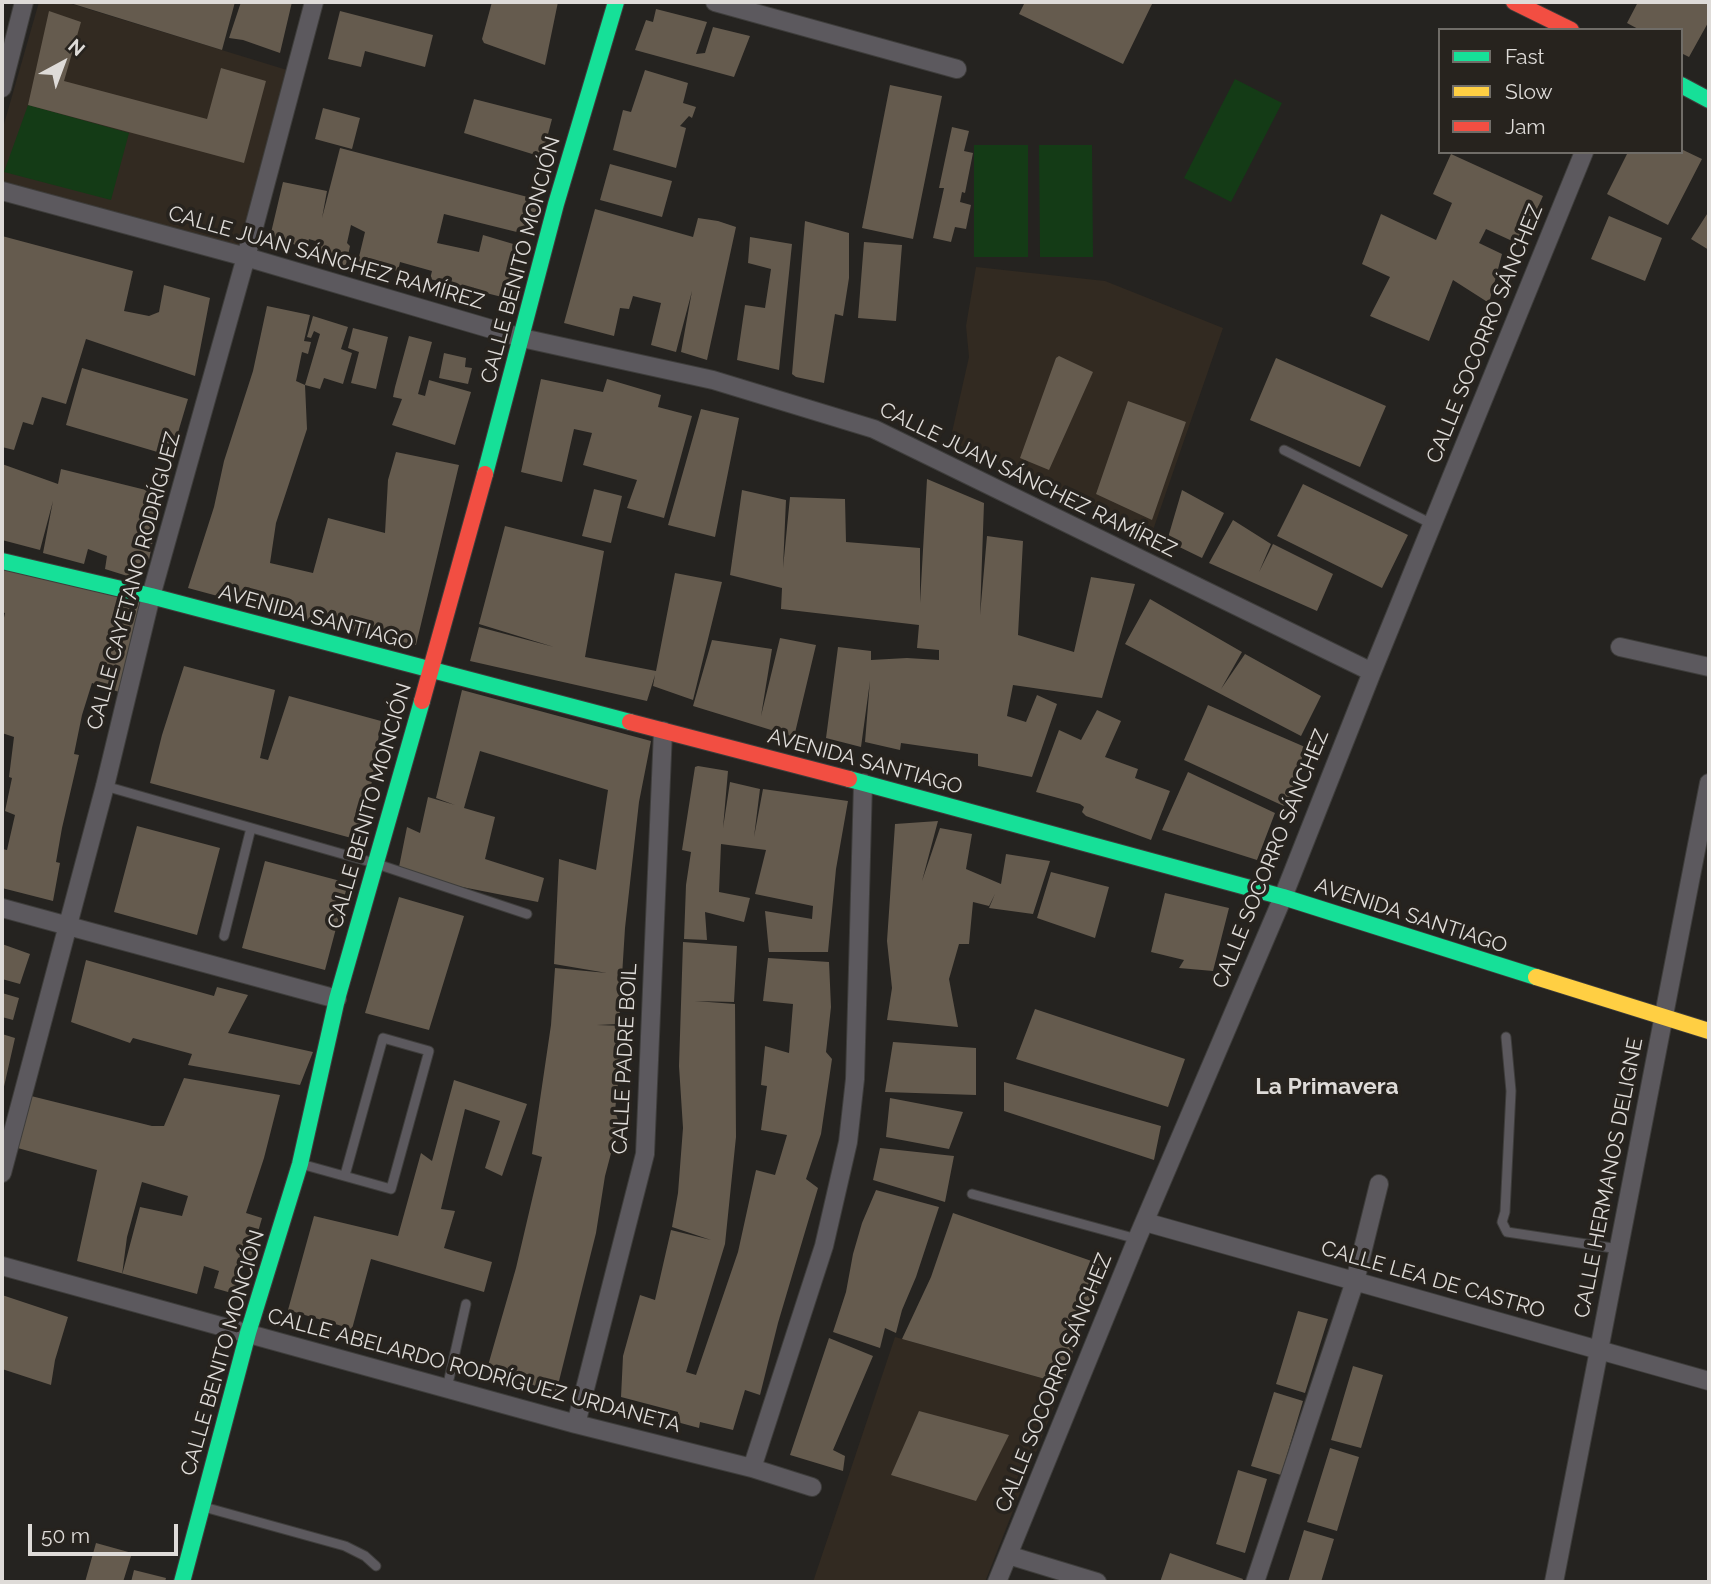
<!DOCTYPE html>
<html>
<head>
<meta charset="utf-8">
<style>
	body { margin:0 }
	#map { position:relative; width:1711px; height:1584px; overflow:hidden; background:#252320; font-family:Raleway,sans-serif }
	canvas { display:block }
	.frame { position:absolute; inset:0; border:4px solid #dedbd8; pointer-events:none }
	.legend { position:absolute; left:1438px; top:28px; width:245px; height:126px; box-sizing:border-box; background:#27231e; border:2px solid #706d68; margin:0; padding:9px 12px; list-style:none; font-size:21px; color:#dedbd8 }
	.legend li { display:flex; align-items:center; gap:14px; height:35px }
	.legend b { width:35px; border:2px solid #706d68 }
	.north { position:absolute; left:28px; top:28px; width:70px; height:70px; -webkit-text-stroke:5px #27231e; paint-order:stroke; rotate:41deg; font-size:19px; font-weight:700; line-height:28px; text-align:center; color:#dedbd8 }
	.north::after { content:''; display:block; margin:auto; width:24px; height:32px; background:#dedbd8; clip-path:polygon(50% 0,100% 100%,50% 72%,0 100%) }
	.scale { position:absolute; left:28px; top:1524px; width:150px; height:32px; box-sizing:border-box; border:4px solid #dedbd8; border-top:0; padding-left:9px; font-size:21px; line-height:24px; white-space:nowrap; color:#dedbd8; -webkit-text-stroke:5px #27231e; paint-order:stroke }
</style>
</head>
<body>
<div id="map">
<canvas width="1711" height="1584"></canvas>
<div class="frame"></div>
<ul class="legend">
<li><b style="height:9px;background:#16e098"></b>Fast</li>
<li><b style="height:9px;background:#ffcf43"></b>Slow</li>
<li><b style="height:9px;background:#f24e42"></b>Jam</li>
</ul>
<div class="north">N</div>
<div class="scale">50 m</div>
</div>
<script>
const g = document.querySelector('canvas').getContext('2d');
g.lineJoin = 'round';
function paint(path, color) { g.fillStyle = color; g.fill(path, 'evenodd'); }
const toPath = rows => new Path2D(rows.map(r => 'M' + r).join(''));
function stroke(path, color, width, dash) { g.strokeStyle = color; g.lineWidth = width; g.lineCap = dash ? 'butt' : 'round'; g.setLineDash(dash || []); g.stroke(path); }
function write(font, color, halo, rows, align = 'center') {
  g.font = font + ' Raleway,sans-serif'; g.lineWidth = 7; g.setLineDash([]); g.textBaseline = 'middle'; g.strokeStyle = halo; g.fillStyle = color; for (const [text, x, y, turn = 0] of rows) {
    g.save(); g.translate(x, y); g.rotate((+turn || 0) * Math.PI / 180); g.textAlign = isNaN(turn) ? turn : align; if (halo) g.strokeText(text, 0, 0); g.fillText(text, 0, 0); g.restore();
  }
}
const built = toPath([
	[39,2,65,2,287,70,240,249,2,185,2,131],
	[976,267,1105,281,1223,328,1152,533,950,441,969,357,966,326],
	[895,1337,1063,1384,985,1582,813,1582]
]);
const green = toPath([
	[1235,79,1282,103,1231,202,1184,178],
	[28,105,129,133,111,200,4,172],
	[974,145,1028,145,1028,257,974,257],
	[1039,145,1092,145,1093,257,1040,257]
]);
const building = toPath([
	[67,2,235,2,222,50],
	[241,2,292,2,280,53,243,40,229,38],
	[492,2,558,2,545,65,484,43,482,39],
	[1025,2,1153,2,1123,64,1019,14],
	[1638,2,1709,2,1709,21,1689,57,1681,53,1681,30,1640,30,1627,23],
	[656,9,707,22,696,54,705,53,713,27,750,36,734,77,635,50,646,20,653,22],
	[49,11,81,22,64,81,207,119,221,68,266,81,244,163,28,105],
	[340,11,433,35,425,67,365,51,361,67,328,59],
	[645,70,688,83,683,103,696,107,692,118,689,116,680,126,686,128,676,168,613,150,623,110,631,112],
	[890,85,942,96,913,239,862,228],
	[474,99,552,119,542,157,464,133],
	[323,108,360,118,352,149,315,139],
	[952,127,969,131,964,151,973,153,965,193,962,192,960,202,971,205,966,229,955,227,951,242,933,238,944,188,939,188],
	[340,148,543,201,533,236,444,214,437,243,479,252,483,235,520,246,506,298,430,279,432,271,400,262,398,271,358,261,365,232,351,225,347,243,350,246,345,269,315,260,322,243,309,239,306,248,270,237,283,182,327,191,322,218],
	[1681,149,1702,159,1668,225,1607,194,1628,152,1681,152],
	[1451,154,1543,196,1521,245,1486,229,1479,243,1502,254,1489,303,1453,280,1429,341,1370,316,1390,277,1362,264,1381,214,1436,240,1452,203,1433,194],
	[610,164,672,181,662,217,600,200],
	[595,209,693,237,698,218,718,221,736,227,707,360,681,352,692,291,676,352,651,345,661,303,633,296,629,309,620,308,614,336,564,323],
	[1709,211,1709,250,1691,239],
	[1609,216,1662,238,1645,281,1591,259],
	[805,221,849,233,849,278,843,316,835,314,824,383,796,377,792,374],
	[2,236,133,271,124,311,149,316,159,312,164,285,210,298,195,376,86,339,66,404,42,397,33,425,23,422,14,450,2,447],
	[750,237,792,244,779,370,737,360,745,305,765,308,771,269,748,263],
	[864,242,902,245,896,321,858,318],
	[267,306,310,315,304,341,311,342,308,354,302,352,296,381,305,385,307,429,276,523,270,563,313,573,328,518,385,533,388,480,396,452,459,465,416,645,299,618,188,588,214,507,224,461,253,371],
	[313,316,348,327,341,349,352,353,343,384,324,378,320,389,305,385,320,334,314,331,311,338,307,337],
	[353,328,388,337,376,389,351,383,359,352,348,348],
	[409,336,432,342,418,394,425,396,429,380,471,392,455,445,392,425,402,399,393,397,395,387],
	[444,353,466,358,465,367,472,368,468,384,439,378],
	[1059,356,1093,372,1049,470,1020,458,1056,358],
	[1276,358,1386,406,1360,467,1250,420],
	[82,368,188,399,171,456,66,425],
	[541,379,603,392,607,379,661,395,658,407,692,416,664,518,627,508,637,480,583,465,592,433,574,429,562,482,521,472],
	[1128,401,1186,422,1152,520,1096,494],
	[701,409,739,418,715,537,668,525],
	[2,464,58,484,61,469,162,494,148,565,140,564,137,579,105,569,107,556,88,549,84,564,43,553,53,501,40,550,2,540],
	[927,479,984,503,980,615,987,536,1023,541,1018,635,1074,652,1091,577,1135,584,1102,698,1013,685,1007,716,1026,722,1037,695,1057,704,1032,777,978,766,978,754,901,743,900,750,865,742,870,681,861,747,826,738,838,647,871,651,871,660,907,658,939,660,939,650,917,648,919,625,781,609,782,588,730,575,742,490,786,500,783,568,790,497,845,499,846,542,920,548,920,603],
	[1303,484,1408,535,1382,588,1277,536],
	[594,489,622,496,611,543,582,536],
	[1182,490,1224,513,1202,558,1167,541],
	[1233,520,1271,544,1259,572,1273,544,1333,574,1317,611,1209,563],
	[505,526,604,551,585,657,656,671,675,573,722,582,693,700,653,686,655,675,647,701,470,661,479,627,554,647,479,624],
	[2,568,141,599,119,692,92,683,82,715,74,754,79,755,62,828,56,862,60,863,53,901,2,888,2,849,7,850,15,815,5,811,12,778,9,777,14,737,2,733,2,627,5,613,2,612],
	[1150,599,1242,652,1221,689,1245,654,1321,696,1301,736,1125,644],
	[780,638,816,645,794,737,693,706,712,640,772,649,761,716],
	[184,666,275,690,260,758,268,760,289,696,381,721,371,787,355,839,150,783,162,735],
	[462,690,651,741,639,802,625,928,619,1024,597,1025,624,1026,615,1111,619,1123,605,1176,596,1233,556,1393,487,1369,516,1268,542,1157,532,1154,551,1025,555,968,607,973,554,964,559,859,596,870,608,790,480,751,464,808,495,817,485,859,544,878,538,902,452,885,399,867,407,827,420,833,428,797,455,805,436,798],
	[1208,705,1305,747,1288,808,1184,760],
	[1097,710,1121,721,1105,757,1138,769,1135,778,1170,791,1151,840,1086,816,1082,812,1084,807,1080,804,1036,792,1059,730,1081,740],
	[698,766,728,771,723,828,730,782,760,789,754,837,763,789,848,801,836,869,828,952,769,952,765,911,812,919,813,906,755,894,766,850,721,844,719,892,750,898,744,922,705,912,707,940,684,939,686,885,691,852,682,850,695,767],
	[1188,772,1275,813,1257,860,1162,830],
	[938,821,922,881,940,828,972,834,966,869,1001,884,1006,854,1050,861,1033,914,989,908,995,894,989,906,973,902,969,944,959,944,949,979,958,1027,887,1020,892,988,887,941,895,824],
	[137,826,220,848,197,935,114,912],
	[265,861,348,883,325,970,242,948],
	[1051,872,1109,887,1095,938,1037,918],
	[1165,893,1229,908,1213,971,1179,968,1184,960,1151,952],
	[399,897,464,916,429,1030,365,1013],
	[683,942,737,946,734,1002,695,1001,735,1004,736,1137,725,1244,686,1372,696,1375,738,1252,756,1170,775,1175,787,1135,761,1130,767,1086,761,1085,765,1046,789,1053,793,1004,763,1001,768,958,829,962,831,1007,826,1052,832,1059,821,1134,806,1179,818,1188,778,1323,760,1395,745,1390,733,1430,700,1422,699,1428,677,1422,678,1412,621,1397,623,1356,640,1295,655,1300,671,1230,711,1240,672,1227,678,1193,683,1128,679,1066],
	[2,944,30,954,20,984,2,979],
	[86,960,214,996,217,987,248,995,228,1033,313,1052,300,1085,188,1065,192,1054,133,1038,130,1043,71,1022],
	[2,993,19,998,13,1020,2,1017],
	[1035,1009,1185,1059,1168,1107,1016,1059],
	[2,1034,15,1038,3,1091,2,1091],
	[893,1042,976,1048,976,1095,885,1092],
	[184,1078,280,1095,264,1158,246,1213,262,1218,251,1256,247,1254,235,1294,214,1288,219,1271,204,1266,197,1294,77,1261,97,1170,14,1147,27,1095,152,1126,164,1126],
	[142,1182,188,1196,182,1216,140,1207,122,1275,127,1237],
	[454,1080,527,1104,502,1176,485,1168,500,1121,465,1109,441,1209,455,1211,444,1248,492,1262,484,1292,371,1259,352,1329,288,1310,314,1216,398,1236,421,1153,432,1161],
	[1004,1082,1161,1126,1154,1160,1004,1111],
	[890,1098,963,1112,949,1149,886,1137],
	[880,1148,954,1156,945,1202,873,1180],
	[876,1190,939,1207,916,1277,902,1310,896,1333,885,1328,880,1348,833,1332,846,1292,853,1254,862,1223],
	[953,1213,1106,1266,1083,1319,1063,1384,902,1339,931,1277],
	[2,1295,68,1317,55,1360,51,1385,2,1369],
	[1298,1311,1328,1319,1305,1393,1276,1384],
	[829,1338,873,1356,833,1450,845,1456,843,1471,790,1455],
	[1353,1366,1383,1375,1361,1448,1331,1440],
	[1274,1392,1303,1401,1281,1475,1251,1466],
	[919,1411,1009,1435,976,1501,891,1475],
	[1330,1448,1359,1457,1337,1531,1307,1522],
	[1238,1470,1267,1479,1245,1553,1216,1544],
	[1304,1530,1334,1539,1321,1582,1288,1582],
	[96,1543,132,1553,123,1582,85,1582],
	[1170,1553,1243,1579,1242,1582,1160,1582],
	[134,1570,166,1578,165,1582,131,1582]
]);
const lane = toPath([
	[1284,450,1432,524],
	[105,786,374,863,527,914],
	[224,936,251,828],
	[1506,1037,1511,1091,1505,1212,1502,1222,1507,1232,1619,1249],
	[301,1164,391,1189,429,1051,383,1038,345,1175],
	[972,1194,1137,1239],
	[447,1388,466,1304],
	[204,1507,345,1546,365,1556,376,1566]
]);
const street = toPath([
	[715,2,957,69],
	[2,88,24,2],
	[2,191,246,257,522,338,713,380,874,429,1372,672],
	[1620,647,1709,667],
	[2,908,337,999],
	[2,1173,105,786,151,596,246,257,314,2],
	[1145,1222,1709,1381],
	[2,1266,576,1424,752,1468,812,1487],
	[576,1424,645,1154,663,731],
	[752,1468,824,1246,848,1142,855,1079,863,783],
	[1008,1555,1097,1582],
	[997,1582,1137,1239,1283,897,1372,672,1584,152],
	[1255,1582,1355,1281,1379,1184],
	[1554,1582,1709,783]
]);
const fast = toPath([
	[1681,85,1709,100],
	[485,474,556,204,616,2],
	[2,561,151,596,630,722],
	[849,779,1283,897,1536,977],
	[182,1582,248,1333,300,1164,337,999,422,701]
]);
const slow = toPath([
	[1536,977,1709,1031]
]);
const jam = toPath([
	[1514,2,1571,30],
	[422,701,485,474],
	[630,722,849,779]
]);
const streetNames = [
	["CALLE JUAN SÁNCHEZ RAMÍREZ",326,258,16],
	["CALLE BENITO MONCIÓN",521,260,-75],
	["CALLE SOCORRO SÁNCHEZ",1485,334,-68],
	["CALLE JUAN SÁNCHEZ RAMÍREZ",1028,480,26],
	["CALLE CAYETANO RODRÍGUEZ",134,581,-75],
	["AVENIDA SANTIAGO",316,618,15],
	["AVENIDA SANTIAGO",865,762,15],
	["CALLE BENITO MONCIÓN",370,806,-74],
	["CALLE SOCORRO SÁNCHEZ",1271,859,-68],
	["AVENIDA SANTIAGO",1411,916,18],
	["CALLE PADRE BOIL",625,1059,-87],
	["CALLE HERMANOS DELIGNE",1609,1178,-79],
	["CALLE LEA DE CASTRO",1433,1280,16],
	["CALLE BENITO MONCIÓN",223,1353,-74],
	["CALLE ABELARDO RODRÍGUEZ URDANETA",474,1371,15],
	["CALLE SOCORRO SÁNCHEZ",1054,1383,-68]
];
const neighbourhoodNames = [
	["La Primavera",1327,1087]
];
paint(built, '#322a21');
paint(green, '#143b16');
paint(building, '#655b4e');
stroke(lane, '#3e3d3b', 11);
stroke(street, '#3e3d3b', 20);
stroke(fast, '#3e3d3b', 18);
stroke(slow, '#3e3d3b', 18);
stroke(jam, '#3e3d3b', 18);
stroke(lane, '#5c595e', 9);
stroke(street, '#5c595e', 18);
stroke(fast, '#16e098', 16);
stroke(slow, '#ffcf43', 16);
stroke(jam, '#f24e42', 16);
write('21px', '#dedbd8', '#27231e', streetNames);
write('bold 23px', '#dedbd8', '#27231e', neighbourhoodNames);
</script>
</body>
</html>
